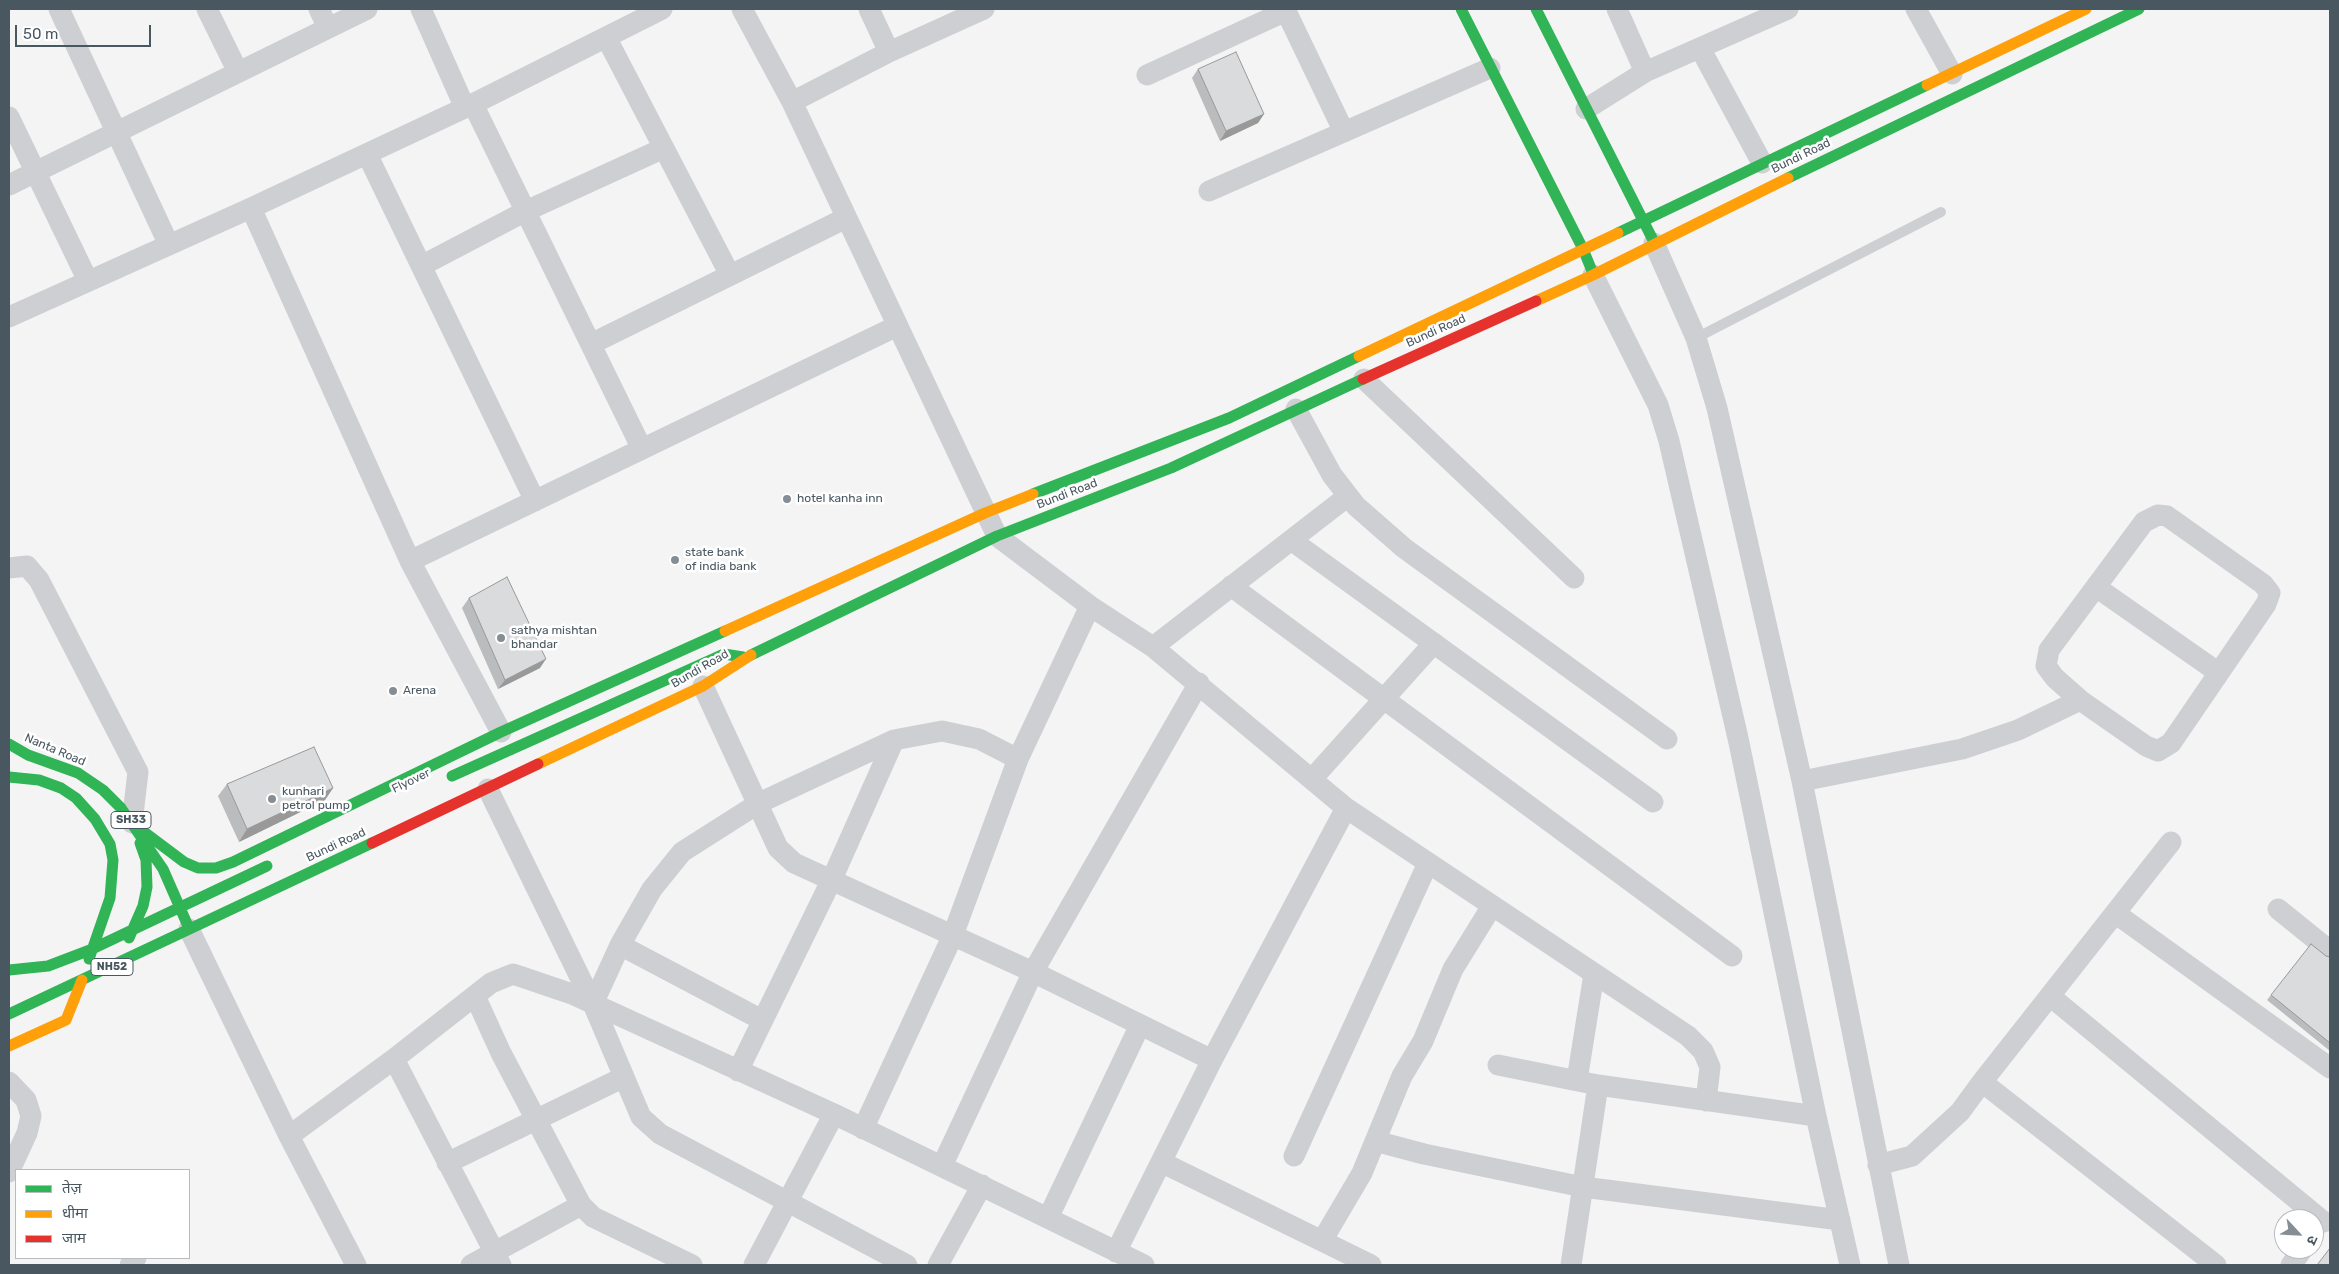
<!DOCTYPE html>
<html>
<head>
<meta charset="utf-8">
<style>
	body { margin:0 }
	#map { position:relative; width:2339px; height:1274px; overflow:hidden; background:#f4f4f4; font-family:Rubik,"Noto Sans Devanagari",sans-serif }
	canvas { display:block }
	.frame { position:absolute; inset:0; border:10px solid #495761; pointer-events:none }
	.legend { position:absolute; left:15px; top:1169px; width:175px; height:90px; box-sizing:border-box; background:#fff; border:1px solid #b6bcc0; margin:0; padding:6px 9px; list-style:none; font-size:15px; color:#495761 }
	.legend li { display:flex; align-items:center; gap:10px; height:25px }
	.legend b { width:25px; border:1px solid #b6bcc0 }
	.north { position:absolute; left:2274px; top:1209px; width:50px; height:50px; box-sizing:border-box; background:#fff; border:1px solid #b6bcc0; border-radius:50%; rotate:115deg; font-size:14px; font-weight:700; line-height:20px; text-align:center; color:#495761 }
	.north::after { content:''; display:block; margin:auto; width:18px; height:22px; background:#858e94; clip-path:polygon(50% 0,100% 100%,50% 72%,0 100%) }
	.scale { position:absolute; left:15px; top:25px; width:136px; height:22px; box-sizing:border-box; border:2px solid #495761; border-top:0; padding-left:6px; font-size:15px; line-height:18px; white-space:nowrap; color:#495761; -webkit-text-stroke:4px #fff; paint-order:stroke }
</style>
</head>
<body>
<div id="map">
<canvas width="2339" height="1274"></canvas>
<div class="frame"></div>
<ul class="legend">
<li><b style="height:6px;background:#30b455"></b>तेज़</li>
<li><b style="height:6px;background:#ff9f0a"></b>धीमा</li>
<li><b style="height:6px;background:#e5322d"></b>जाम</li>
</ul>
<div class="north">उ</div>
<div class="scale">50 m</div>
</div>
<script>
const g = document.querySelector('canvas').getContext('2d');
g.lineJoin = 'round';
const toPath = rows => new Path2D(rows.map(r => 'M' + r).join(''));
function stroke(path, color, width, dash) { g.strokeStyle = color; g.lineWidth = width; g.lineCap = dash ? 'butt' : 'round'; g.setLineDash(dash || []); g.stroke(path); }
function paint(path, color) { g.fillStyle = color; g.fill(path, 'evenodd'); }
function write(font, color, halo, rows, align = 'center') {
  g.font = font + ' Rubik,sans-serif'; g.lineWidth = 5; g.setLineDash([]); g.textBaseline = 'middle'; g.strokeStyle = halo; g.fillStyle = color; for (const [text, x, y, turn = 0] of rows) {
    g.save(); g.translate(x, y); g.rotate((+turn || 0) * Math.PI / 180); g.textAlign = isNaN(turn) ? turn : align; if (halo) g.strokeText(text, 0, 0); g.fillText(text, 0, 0); g.restore();
  }
}
const lane = toPath([
	[1696,338,1941,212]
]);
const street = toPath([
	[59,9,169,245],
	[207,9,238,72],
	[319,9,328,28],
	[421,9,465,108],
	[742,9,792,102],
	[869,9,889,52,792,102,997,536,1090,606,1153,647,1346,808,1212,1060],
	[1285,9,1344,132],
	[1617,9,1645,72],
	[1916,9,1952,74],
	[606,37,730,275],
	[1700,48,1762,163],
	[889,52,984,9],
	[1147,75,1286,11],
	[473,104,662,9],
	[1586,109,1645,72,1788,9],
	[9,117,88,281],
	[367,154,535,501],
	[9,185,367,9],
	[1209,191,1490,68],
	[1654,243,1696,338,1717,408,1802,781,1899,1265],
	[421,266,526,211,664,148],
	[1593,275,1658,405,1669,441,1738,738,1816,1116,1850,1265],
	[9,317,251,208],
	[591,344,846,218],
	[1364,379,1574,578],
	[1296,409,1332,475,1356,506,1404,548,1667,739],
	[2158,515,2167,516,2263,584,2270,593,2266,604,2171,743,2158,751,2146,746,2080,700,2055,678,2046,666,2049,650,2144,522,2158,515],
	[1291,540,1653,802],
	[410,561,251,208,473,104,642,449],
	[9,568,27,566,39,580,138,772,132,823],
	[1231,586,1732,956],
	[2096,587,2219,673],
	[1153,647,1348,496],
	[703,686,778,848,794,863,1033,972,1212,1060,1116,1252],
	[501,732,410,561,897,326],
	[1312,779,1434,643],
	[1802,781,1962,749,2018,730,2080,700],
	[488,789,593,1004,641,1117,660,1134,907,1265],
	[1346,808,1688,1036,1703,1051,1710,1067,1706,1101],
	[2278,909,2330,951],
	[2115,913,2330,1068],
	[189,929,289,1136,356,1265],
	[620,945,762,1020],
	[475,996,501,1053,581,1205,593,1217,692,1265],
	[2050,996,2324,1222],
	[593,1004,620,945,652,889,682,852,759,803,894,740,942,731,979,739,1018,759],
	[394,1059,501,1265],
	[1498,1065,1598,1085,1816,1116],
	[738,1071,832,879,894,740],
	[1577,1080,1594,974],
	[9,1082,26,1100,31,1116,27,1133,9,1172],
	[1982,1082,2171,842],
	[863,1129,953,935,1018,759,1090,606],
	[289,1136,394,1059,491,983,513,974,572,994,834,1114,1144,1265],
	[1375,1141,1424,1154,1583,1187,1840,1220],
	[1294,1156,1428,863],
	[1161,1162,1371,1265],
	[447,1163,624,1077],
	[1878,1165,1912,1156,1960,1112,1982,1082,2216,1265],
	[942,1166,1033,972,1199,683],
	[1048,1218,1140,1025],
	[1322,1241,1362,1173,1402,1076,1423,1041,1453,969,1492,906],
	[130,1265,136,1258],
	[471,1265,581,1205],
	[754,1265,834,1114],
	[938,1265,982,1185],
	[1571,1265,1598,1085],
	[2291,1265,2303,1249]
]);
const fast = toPath([
	[1461,9,1583,249,1592,271],
	[1536,9,1654,242],
	[1788,178,2139,9],
	[1618,233,1927,85],
	[1033,494,1229,418,1359,356],
	[751,655,997,536,1171,468,1363,379],
	[9,744,28,755,78,773,103,790,121,808,163,869,188,926],
	[452,776,724,654,743,657],
	[9,777,39,780,61,788,76,798,95,819,110,844,113,860,110,898,89,959],
	[132,823,184,862,198,868,216,868,233,862,501,732,725,631],
	[129,938,143,906,147,887,146,860,140,843],
	[9,970,48,966,90,950,267,866],
	[9,1014,372,843]
]);
const slow = toPath([
	[1927,85,2086,9],
	[1536,301,1593,275,1788,178],
	[1359,356,1618,233],
	[725,631,985,513,1033,494],
	[538,764,703,686,751,655],
	[9,1046,66,1020,82,980]
]);
const jam = toPath([
	[1363,379,1536,301],
	[372,843,538,764]
]);
const wall = toPath([
	[1198,69,1264,114,1258,123,1220,141,1192,78],
	[469,598,540,668,498,689,462,608],
	[227,784,333,788,325,800,239,842,218,796],
	[2326,956,2330,957,2330,1051,2267,1000,2271,995]
]);
const shadedWall = toPath([
	[1264,114,1258,123,1220,141,1226,131],
	[546,659,540,668,498,689,505,680],
	[333,788,325,800,239,842,247,829]
]);
const building = toPath([
	[1236,52,1264,114,1226,131,1198,69,1236,52],
	[507,577,546,659,505,680,469,598,507,577],
	[314,747,333,788,247,829,227,784,314,747],
	[2311,944,2326,956,2330,957,2330,1043,2271,995,2311,944],
	[2330,1248,2330,1265,2317,1265,2330,1248]
]);
const markers = [
	[787,499,5,"#858e94"],
	[675,560,5,"#858e94"],
	[501,638,5,"#858e94"],
	[393,691,5,"#858e94"],
	[272,799,5,"#858e94"]
];
const shields = [
	[131,820,40],
	[112,967,42]
];
const shieldNames = [
	["SH33",131,820],
	["NH52",112,967]
];
const streetNames = [
	["Bundi Road",1801,156,-26],
	["Bundi Road",1436,331,-24],
	["Bundi Road",1067,494,-21],
	["Bundi Road",700,669,-30],
	["Nanta Road",55,750,23],
	["Flyover",411,781,-26],
	["Bundi Road",336,845,-25]
];
const poiNames = [
	["hotel kanha inn",797,499],
	["state bank",685,553],
	["of india bank",685,567],
	["sathya mishtan",511,631],
	["bhandar",511,645],
	["Arena",403,691],
	["kunhari",282,792],
	["petrol pump",282,806]
];
stroke(lane, '#cdcfd2', 10);
stroke(street, '#cdcfd2', 21);
stroke(fast, '#30b455', 11);
stroke(slow, '#ff9f0a', 11);
stroke(jam, '#e5322d', 11);
paint(wall, '#bbbcbd');
paint(shadedWall, '#99999a');
paint(building, '#dadbdc');
stroke(building, '#99999a', 1);
for (const [x, y, r, color] of markers) { const dot = new Path2D(); dot.arc(x, y, r, 0, 2 * Math.PI); g.fillStyle = color; g.fill(dot); stroke(dot, '#fff', 2); }
for (const [x, y, w] of shields) { const box = new Path2D(); box.roundRect(x - w / 2, y - 8.5, w, 17, 4); g.fillStyle = '#fff'; g.fill(box); stroke(box, '#495761', 1); }
write('bold 11px', '#495761', null, shieldNames);
write('12px', '#495761', '#fff', streetNames);
write('12px', '#495761', '#fff', poiNames, 'left');
</script>
</body>
</html>
